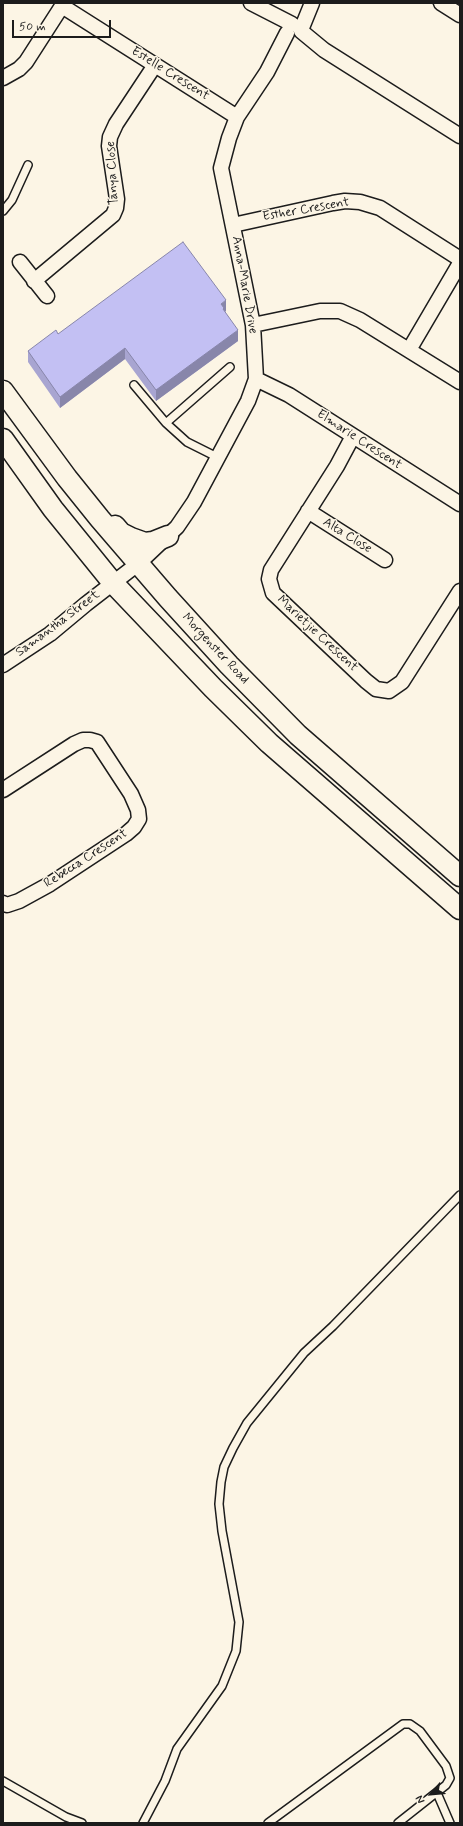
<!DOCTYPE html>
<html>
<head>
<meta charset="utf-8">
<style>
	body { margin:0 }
	#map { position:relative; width:463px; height:1826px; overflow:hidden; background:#fcf5e5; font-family:Mynerve,sans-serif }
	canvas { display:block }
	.frame { position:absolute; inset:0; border:4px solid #1c1c1c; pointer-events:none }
	.north { position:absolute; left:411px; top:1774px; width:40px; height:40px; -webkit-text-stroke:3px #fcf5e5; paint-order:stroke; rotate:243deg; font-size:11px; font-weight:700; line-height:16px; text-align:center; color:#1c1c1c }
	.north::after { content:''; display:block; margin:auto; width:14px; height:18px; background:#1c1c1c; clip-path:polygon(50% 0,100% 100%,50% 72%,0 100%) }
	.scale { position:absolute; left:12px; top:20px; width:99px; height:18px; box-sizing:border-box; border:2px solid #1c1c1c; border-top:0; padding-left:5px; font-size:12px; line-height:14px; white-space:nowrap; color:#1c1c1c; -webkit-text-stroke:3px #fcf5e5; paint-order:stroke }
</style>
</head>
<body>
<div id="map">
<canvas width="463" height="1826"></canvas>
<div class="frame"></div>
<div class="north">N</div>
<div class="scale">50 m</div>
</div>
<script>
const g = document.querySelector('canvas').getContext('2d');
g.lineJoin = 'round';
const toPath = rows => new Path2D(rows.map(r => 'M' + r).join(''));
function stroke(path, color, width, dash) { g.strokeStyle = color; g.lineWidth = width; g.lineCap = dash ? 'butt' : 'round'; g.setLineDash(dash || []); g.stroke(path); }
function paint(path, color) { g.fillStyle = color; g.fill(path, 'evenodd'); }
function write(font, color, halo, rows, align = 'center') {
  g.font = font + ' Mynerve,sans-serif'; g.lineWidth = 3; g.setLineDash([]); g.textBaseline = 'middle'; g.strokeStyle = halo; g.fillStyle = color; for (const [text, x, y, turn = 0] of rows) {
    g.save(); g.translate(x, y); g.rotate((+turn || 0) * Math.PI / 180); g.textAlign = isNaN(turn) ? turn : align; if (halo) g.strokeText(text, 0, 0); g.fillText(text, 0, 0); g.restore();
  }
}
const service = toPath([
	[3,211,12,200,28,165],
	[134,385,166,423,187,442,217,457],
	[166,423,230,367],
	[3,1781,66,1817,82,1823],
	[437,1793,450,1823],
	[143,1823,165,1781,177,1749,222,1686,236,1651,239,1622,222,1531,219,1504,221,1482,224,1467,233,1448,247,1423,304,1353,333,1326,460,1195],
	[268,1823,403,1724,410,1724,420,1731,446,1766,450,1778,446,1785,398,1823]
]);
const minor = toPath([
	[251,3,292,24],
	[441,3,460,15],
	[301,30,312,3],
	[301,31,324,50,460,136],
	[3,78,19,69,26,62,62,6,237,117],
	[233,225,333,203,345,201,360,202,380,208,460,259],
	[20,262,47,296],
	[34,281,113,215,116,208,117,199,109,146,110,137,116,124,155,65],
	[253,325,320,311,340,311,360,320,460,382],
	[409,350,460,263],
	[256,379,289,395,460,504],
	[353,436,337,466,271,570,269,579,273,593,366,681,376,689,389,691,402,682,460,591],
	[308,511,385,560],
	[3,665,50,634,86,604,139,563,177,527,194,502,248,401,256,379,253,325,221,168,229,138,237,117,267,72,287,33],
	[3,790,74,744,83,740,90,740,97,742,131,794,138,810,139,819,134,827,126,834,50,884,19,901,7,905,3,903]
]);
const secondary = toPath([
	[3,391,67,478,100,519,168,598,229,665,298,735,460,876],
	[3,439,53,509,113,583,213,688,269,743,460,909],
	[115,526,121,533,131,538,145,543,153,542,168,536]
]);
const wall = toPath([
	[226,311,225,312,238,341,156,401,125,359,60,408,28,362,28,351,58,334]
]);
const shadedWall = toPath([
	[226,300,226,311,224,312,221,304],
	[238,330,238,341,156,401,156,390],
	[125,348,125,359,60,408,60,397]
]);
const building = toPath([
	[183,242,226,300,221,304,224,308,223,309,238,330,156,390,125,348,60,397,28,351,56,330,58,334,183,242]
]);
const streetNames = [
	["Estelle Crescent",170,74,32],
	["Tanya Close",113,173,-93],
	["Esther Crescent",306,210,-10],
	["Anna-Marie Drive",244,285,80],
	["Elmarie Crescent",359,440,33],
	["Alta Close",347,536,32],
	["Samantha Street",58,624,-37],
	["Marietjie Crescent",317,634,43],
	["Morgenster Road",215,649,47],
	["Rebecca Crescent",86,859,-33]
];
stroke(service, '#1c1c1c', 10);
stroke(minor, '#1c1c1c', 17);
stroke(secondary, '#1c1c1c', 23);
stroke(service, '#fcf5e5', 7);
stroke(minor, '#fcf5e5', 14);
stroke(secondary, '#fcf5e5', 20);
paint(wall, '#a8a5d1');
paint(shadedWall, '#8886aa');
paint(building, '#c3c0f3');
stroke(building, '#8886aa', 1);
write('13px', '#1c1c1c', '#fcf5e5', streetNames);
</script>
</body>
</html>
